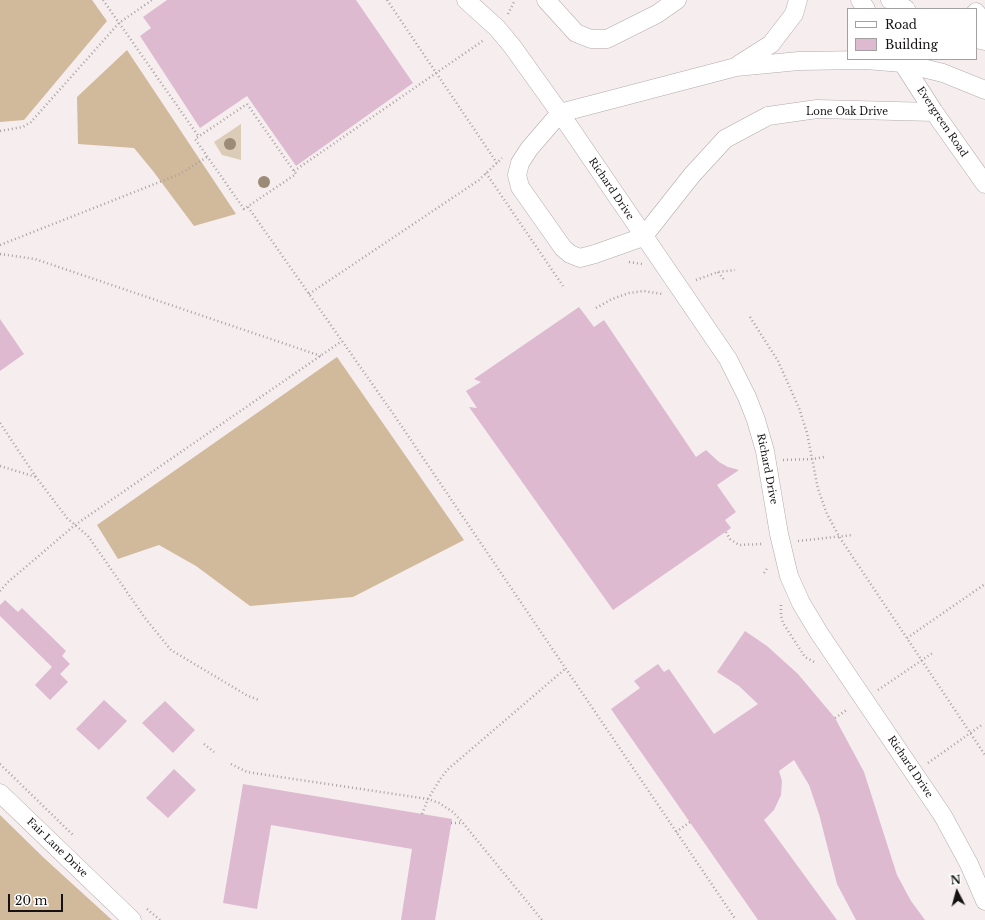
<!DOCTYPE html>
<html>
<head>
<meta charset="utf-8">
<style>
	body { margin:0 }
	#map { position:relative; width:985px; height:920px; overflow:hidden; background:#f6edee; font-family:"Libre Baskerville",serif }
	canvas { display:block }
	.legend { position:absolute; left:847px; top:8px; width:130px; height:52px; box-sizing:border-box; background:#fff; border:1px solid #a2a0a1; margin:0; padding:5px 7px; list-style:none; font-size:12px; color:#161213 }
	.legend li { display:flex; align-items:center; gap:8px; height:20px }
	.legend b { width:20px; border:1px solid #a2a0a1 }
	.north { position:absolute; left:937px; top:872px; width:40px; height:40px; -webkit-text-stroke:3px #fff; paint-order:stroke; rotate:354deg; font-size:11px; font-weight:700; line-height:16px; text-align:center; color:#161213 }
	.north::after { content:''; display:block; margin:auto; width:14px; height:18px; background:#161213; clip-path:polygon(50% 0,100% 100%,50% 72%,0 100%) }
	.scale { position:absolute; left:8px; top:894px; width:55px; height:18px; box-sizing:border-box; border:2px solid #161213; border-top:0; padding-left:5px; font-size:12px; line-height:14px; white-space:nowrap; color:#161213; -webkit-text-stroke:3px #fff; paint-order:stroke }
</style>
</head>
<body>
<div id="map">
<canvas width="985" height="920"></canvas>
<ul class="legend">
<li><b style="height:5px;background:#fff"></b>Road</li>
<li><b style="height:11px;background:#ddbad0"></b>Building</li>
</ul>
<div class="north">N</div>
<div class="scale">20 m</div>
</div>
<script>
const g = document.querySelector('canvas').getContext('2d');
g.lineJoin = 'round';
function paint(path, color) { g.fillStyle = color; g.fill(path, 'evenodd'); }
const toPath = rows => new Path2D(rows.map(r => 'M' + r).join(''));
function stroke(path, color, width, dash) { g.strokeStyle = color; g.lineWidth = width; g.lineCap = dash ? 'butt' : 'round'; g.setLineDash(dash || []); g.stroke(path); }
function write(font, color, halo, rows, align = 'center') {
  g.font = font + ' "Libre Baskerville",serif'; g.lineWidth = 3.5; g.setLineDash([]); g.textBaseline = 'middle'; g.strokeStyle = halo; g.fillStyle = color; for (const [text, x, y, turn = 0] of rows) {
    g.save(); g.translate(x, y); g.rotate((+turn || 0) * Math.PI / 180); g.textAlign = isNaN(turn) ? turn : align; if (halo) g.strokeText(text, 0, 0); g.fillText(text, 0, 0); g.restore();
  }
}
const green = toPath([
	[241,124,241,160,222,155,214,142]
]);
const forest = toPath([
	[0,0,92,0,107,21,24,120,0,122],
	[127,50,236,214,194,226,153,171,134,148,78,144,77,97],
	[337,357,464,540,353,597,250,606,196,566,159,545,118,559,97,525],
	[0,815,44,858,112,920,0,920]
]);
const building = toPath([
	[167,0,356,0,413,83,296,166,247,96,200,128,140,36,151,28,143,17],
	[579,307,594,327,604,320,696,457,706,450,719,462,728,467,739,470,717,485,736,512,725,520,731,528,613,610,469,407,477,408,466,391,481,382,474,379],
	[0,319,24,354,0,371],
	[5,600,18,612,22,608,66,651,62,656,70,664,60,674,68,682,50,700,35,685,52,667,0,616,0,605],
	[745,631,767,646,798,674,835,718,864,772,897,875,911,901,925,920,856,920,837,884,819,814,809,785,794,760,779,771,782,781,781,795,774,810,764,820,837,920,758,920,611,709,640,688,634,681,658,664,664,672,669,669,714,734,758,704,739,686,717,672],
	[104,700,127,721,99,750,76,729],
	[165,701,195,730,173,753,142,723],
	[174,769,196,790,168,818,146,798],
	[243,784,452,819,435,920,401,920,412,849,271,825,257,909,223,903]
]);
const path = toPath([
	[103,0,199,137],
	[387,0,497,163],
	[508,14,515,0],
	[247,104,296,174,244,209,195,139,247,104],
	[0,131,23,127,31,122,119,23,152,0],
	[294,171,484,40],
	[486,173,563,286],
	[248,207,394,415,736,920],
	[0,245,180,174,207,157],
	[0,254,35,259,321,356],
	[629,262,642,264],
	[718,272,725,281],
	[696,280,718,272,735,270],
	[309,294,479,180,502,158],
	[596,308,612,299,629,293,644,291,662,294],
	[750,317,778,361,799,408,807,433,818,489,827,514,840,538,985,755],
	[0,423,36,477,67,518,88,536,145,618,171,650,248,696,259,700],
	[783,460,813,459,824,457],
	[0,466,36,477],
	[726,532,730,539,739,545,763,544],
	[798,541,853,535],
	[764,573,768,567],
	[0,591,8,582,75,525,342,341],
	[781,605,781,616,783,623,805,657,816,663],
	[907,638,985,584],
	[878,690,934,652],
	[835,718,848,709],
	[204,744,214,752],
	[928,763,983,724],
	[0,764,74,836],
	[231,764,247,772,428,799,439,803,453,812,463,823,542,920],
	[422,814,428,799,441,778,447,770,565,669],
	[451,823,463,823],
	[676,832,690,822],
	[147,909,160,920]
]);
const minor = toPath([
	[466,0,497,28,512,46,560,113,728,359,747,397,756,420,765,451,779,534,789,576,801,603,819,633,943,816,969,864,985,901],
	[546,0,576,33,591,39,607,39,657,14,677,0],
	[860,0,866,9],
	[890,0,906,9],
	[976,12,985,26],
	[976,39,985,41],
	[900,59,934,112,985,184],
	[738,65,771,44,794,14,798,0],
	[643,237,595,254,580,258,570,254,563,248,520,187,517,175,520,163,529,149,560,113,736,67,799,61,866,60,902,63,943,73,985,90],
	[643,237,692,175,725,139,768,116,817,109,934,112],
	[0,793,132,920]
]);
const trees = [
	[230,144],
	[264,182]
];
const streetNames = [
	["Lone Oak Drive",847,112],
	["Evergreen Road",942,122,56],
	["Richard Drive",611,189,56],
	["Richard Drive",767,469,79],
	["Richard Drive",910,767,56],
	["Fair Lane Drive",57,848,44]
];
paint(green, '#dbccb7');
paint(forest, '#d1ba9b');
paint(building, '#ddbad0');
stroke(minor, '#b3aaab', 19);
stroke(path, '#a9a1a2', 2.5, [1, 3]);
stroke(minor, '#fff', 18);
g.fillStyle = '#9c8b76';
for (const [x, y] of trees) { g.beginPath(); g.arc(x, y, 6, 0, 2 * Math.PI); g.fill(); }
write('10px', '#161213', '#fff', streetNames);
</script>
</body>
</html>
